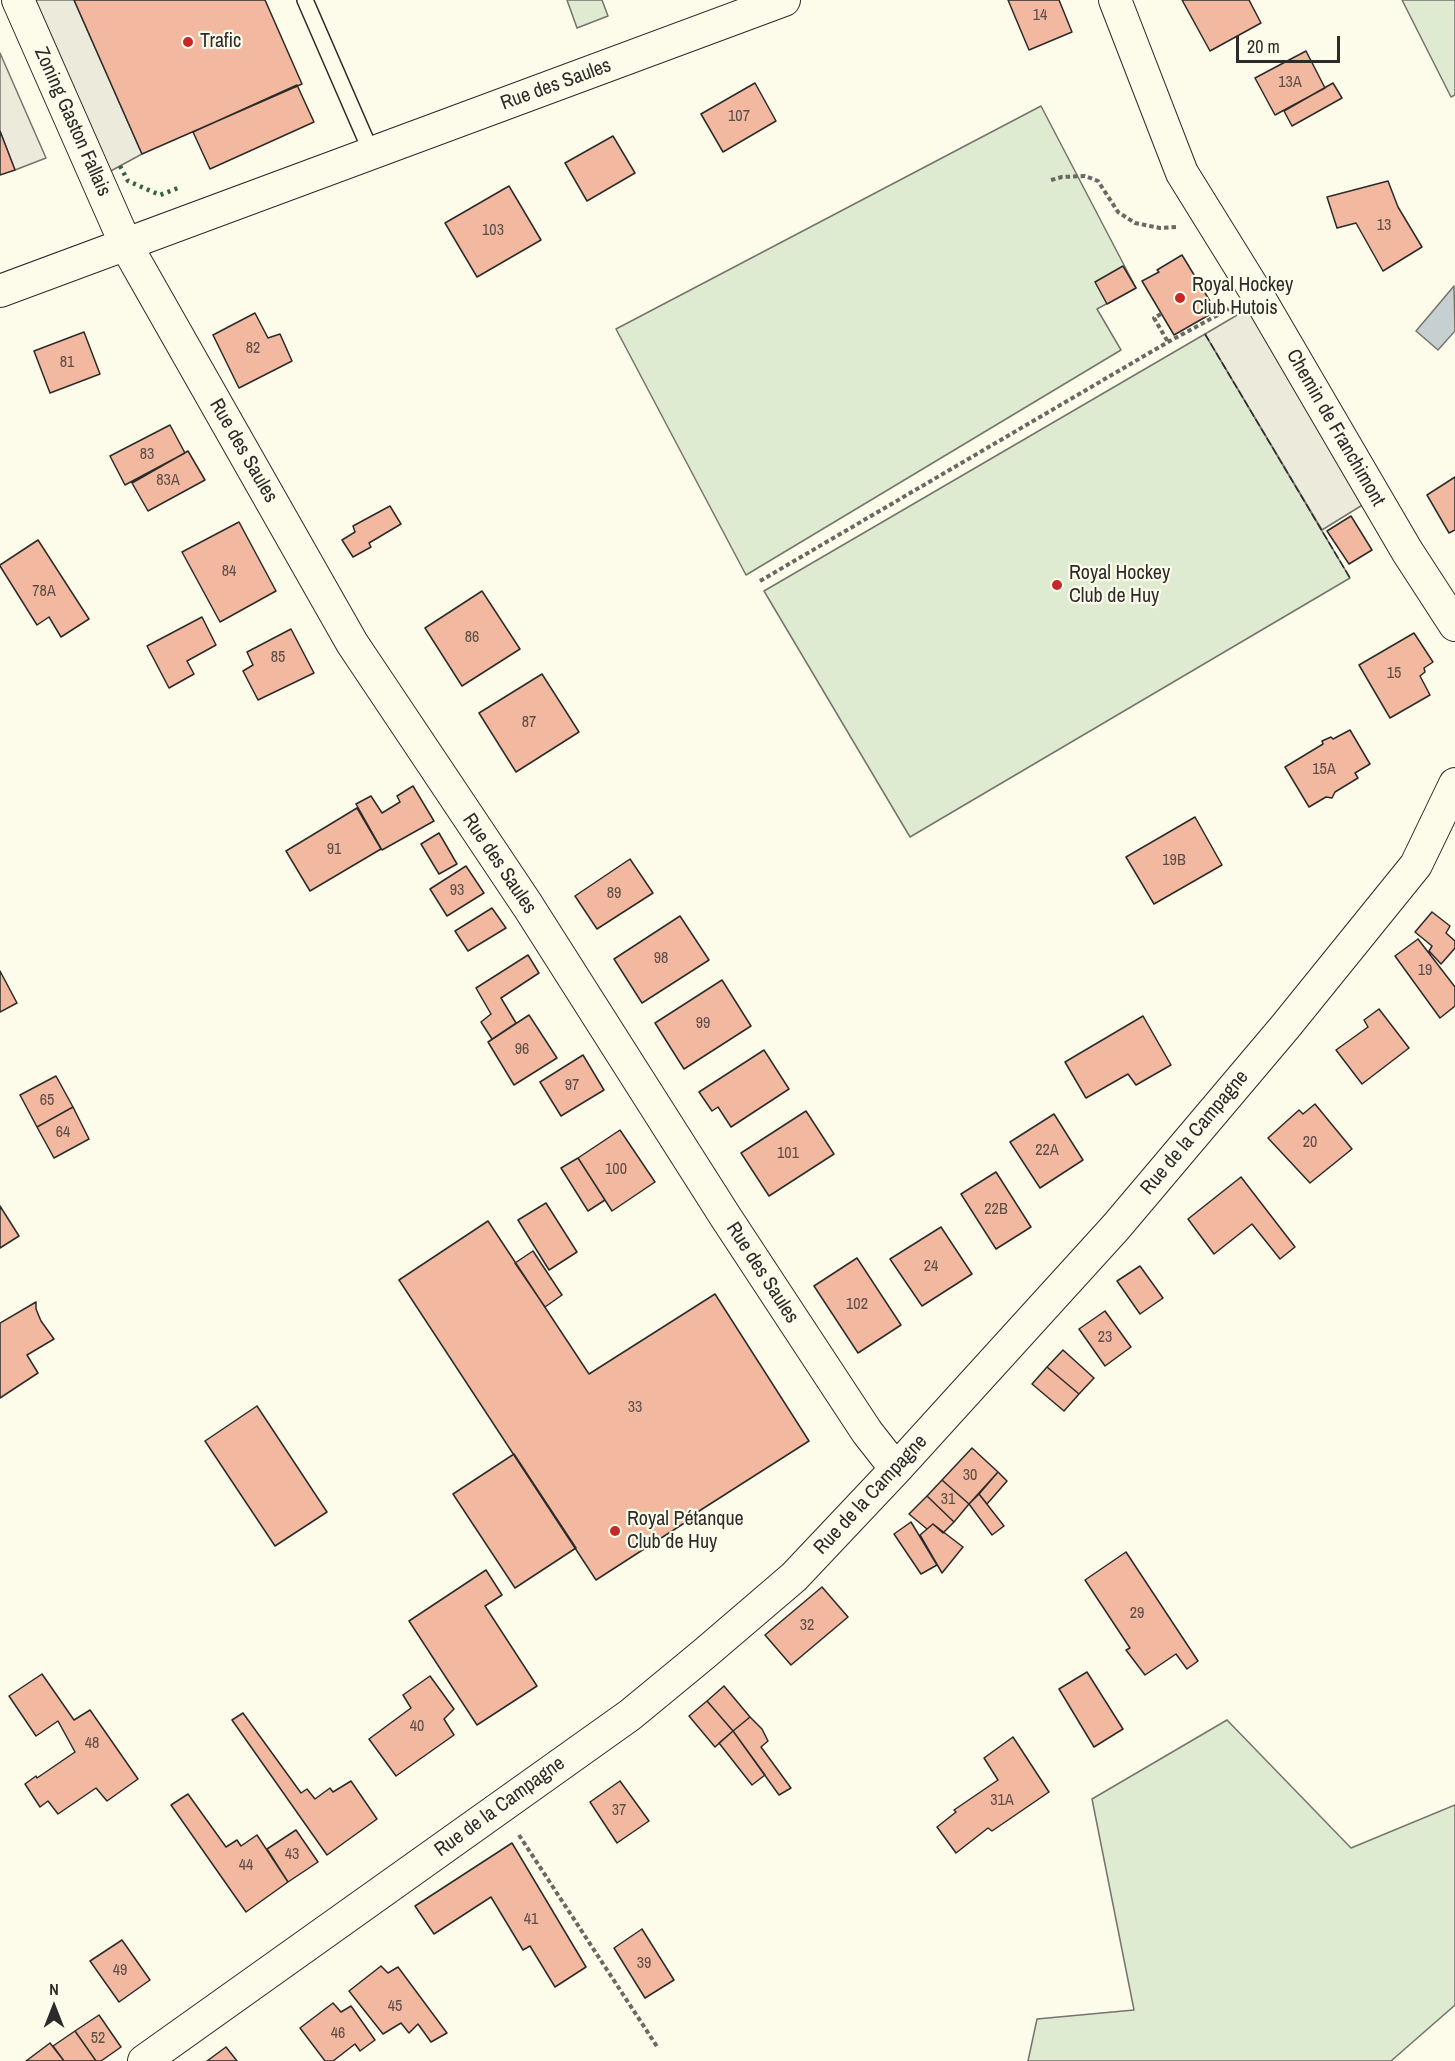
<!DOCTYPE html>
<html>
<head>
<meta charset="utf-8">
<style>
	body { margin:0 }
	#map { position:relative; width:1455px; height:2061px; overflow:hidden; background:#fdfbea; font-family:"Archivo Narrow",sans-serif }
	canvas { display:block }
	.north { position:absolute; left:24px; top:1977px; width:60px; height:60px; -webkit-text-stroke:4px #fdfbea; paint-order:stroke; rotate:0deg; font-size:16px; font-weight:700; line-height:24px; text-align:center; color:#2b2b2b }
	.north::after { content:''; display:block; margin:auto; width:21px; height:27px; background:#2b2b2b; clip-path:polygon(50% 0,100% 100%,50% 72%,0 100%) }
	.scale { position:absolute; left:1236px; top:36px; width:104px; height:27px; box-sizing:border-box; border:3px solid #2b2b2b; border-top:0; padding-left:8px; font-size:18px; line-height:21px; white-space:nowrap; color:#2b2b2b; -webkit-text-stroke:4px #fdfbea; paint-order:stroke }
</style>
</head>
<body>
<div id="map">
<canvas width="1455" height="2061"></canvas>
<div class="north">N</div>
<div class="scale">20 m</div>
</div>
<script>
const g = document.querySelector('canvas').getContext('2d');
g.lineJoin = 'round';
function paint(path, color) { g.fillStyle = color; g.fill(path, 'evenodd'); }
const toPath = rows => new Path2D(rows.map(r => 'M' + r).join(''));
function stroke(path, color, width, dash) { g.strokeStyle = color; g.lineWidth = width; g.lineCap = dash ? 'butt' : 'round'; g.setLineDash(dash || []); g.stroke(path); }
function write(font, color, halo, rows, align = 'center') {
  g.font = font + ' "Archivo Narrow",sans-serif'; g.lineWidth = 4.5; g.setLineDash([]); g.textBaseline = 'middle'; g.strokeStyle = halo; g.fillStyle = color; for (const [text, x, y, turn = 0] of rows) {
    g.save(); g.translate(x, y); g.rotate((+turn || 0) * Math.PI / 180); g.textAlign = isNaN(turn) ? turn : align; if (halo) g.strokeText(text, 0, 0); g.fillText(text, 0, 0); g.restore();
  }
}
const green = toPath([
	[567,0,602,0,608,16,577,28,567,0],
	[1402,0,1455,0,1455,95,1451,97,1402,0],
	[1041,106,1136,288,1097,309,1121,350,746,575,616,329,1041,106],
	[1205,334,1350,578,910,837,764,591,1205,334],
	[1227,1720,1351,1848,1455,1805,1455,2005,1391,2061,1028,2061,1037,2019,1134,2010,1092,1799,1227,1720]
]);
const parking = toPath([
	[34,0,74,0,142,154,107,173,34,0],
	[0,53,46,158,15,170,0,131,0,53],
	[1249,308,1364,504,1322,530,1205,334,1249,308]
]);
const water = toPath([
	[1454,286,1455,331,1438,350,1416,331,1454,286]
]);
const building = toPath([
	[74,0,265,0,302,84,142,154,74,0],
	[1008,0,1059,0,1072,32,1029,50,1008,0],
	[1182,0,1249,0,1261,23,1210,51,1182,0],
	[1306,51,1325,88,1275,115,1255,78,1306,51],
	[755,83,776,121,723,152,701,114,755,83],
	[1333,83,1342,98,1292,126,1284,111,1333,83],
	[297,85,314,122,210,169,193,132,297,85],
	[0,131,15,170,0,175,0,131],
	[613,136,635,173,587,201,565,163,613,136],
	[1388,181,1398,207,1422,247,1383,271,1356,223,1337,228,1327,197,1388,181],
	[509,186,541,240,477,277,445,223,509,186],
	[1182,255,1216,311,1174,335,1142,281,1159,272,1157,270,1182,255],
	[1123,266,1136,288,1107,304,1095,282,1123,266],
	[255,313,268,338,280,334,292,361,239,388,213,335,255,313],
	[84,332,100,374,50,393,34,351,84,332],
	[170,425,185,453,125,485,110,456,170,425],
	[188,451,205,480,148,511,132,483,188,451],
	[1455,477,1455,530,1449,533,1427,495,1455,477],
	[390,506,401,524,369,543,371,547,353,557,342,540,355,532,353,526,390,506],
	[1351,516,1372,550,1349,564,1327,531,1351,516],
	[239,522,276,591,220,622,182,552,239,522],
	[38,540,89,619,61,637,49,617,37,625,0,566,0,565,38,540],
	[482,591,520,649,462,686,425,628,482,591],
	[202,617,216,645,187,661,194,674,169,688,147,646,202,617],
	[291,629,314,673,258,700,243,671,253,665,247,652,291,629],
	[1414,633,1433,662,1424,668,1425,672,1420,676,1430,695,1390,718,1359,665,1414,633],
	[542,674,579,732,516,772,479,713,542,674],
	[1350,730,1370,764,1355,773,1358,778,1335,792,1332,798,1326,797,1309,807,1285,767,1323,744,1322,741,1331,737,1333,739,1350,730],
	[413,786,434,821,382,850,356,804,371,796,382,813,400,802,397,796,413,786],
	[357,808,381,849,310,891,286,851,357,808],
	[1195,817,1222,865,1154,904,1126,857,1195,817],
	[439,833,457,864,439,874,421,844,439,833],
	[630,859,653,893,597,929,575,896,630,859],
	[466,866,484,893,447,916,430,889,466,866],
	[492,908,506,928,468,951,455,931,492,908],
	[1432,912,1450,926,1446,933,1455,941,1455,948,1441,964,1429,951,1432,946,1415,932,1432,912],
	[680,916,709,960,642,1003,614,959,680,916],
	[1418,939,1455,987,1455,1006,1440,1018,1395,956,1418,939],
	[528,955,539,973,501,998,516,1023,492,1039,481,1022,491,1014,476,988,528,955],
	[0,971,17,1003,0,1012,0,971],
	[722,980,751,1026,684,1069,655,1023,722,980],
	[1379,1009,1409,1048,1362,1084,1336,1050,1368,1027,1364,1020,1379,1009],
	[529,1015,557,1058,514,1085,488,1042,529,1015],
	[1143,1016,1171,1065,1136,1085,1128,1074,1086,1098,1065,1062,1143,1016],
	[764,1050,789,1089,731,1127,718,1107,712,1111,699,1092,764,1050],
	[583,1055,604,1090,561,1116,540,1082,583,1055],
	[56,1076,73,1107,37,1127,20,1095,56,1076],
	[1315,1104,1352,1149,1310,1183,1268,1138,1299,1110,1303,1114,1315,1104],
	[73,1107,89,1139,54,1158,37,1127,73,1107],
	[806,1111,834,1154,769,1196,741,1153,806,1111],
	[1054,1114,1083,1160,1040,1188,1010,1142,1054,1114],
	[620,1130,655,1182,612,1211,578,1158,620,1130],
	[578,1158,605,1200,588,1211,561,1168,578,1158],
	[996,1172,1031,1227,996,1249,961,1194,996,1172],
	[1241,1177,1295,1247,1280,1259,1252,1224,1214,1254,1188,1219,1241,1177],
	[546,1203,577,1252,549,1270,518,1220,546,1203],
	[0,1206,19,1236,0,1248,0,1206],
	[488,1221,589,1374,715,1294,809,1441,685,1520,686,1522,596,1580,399,1280,488,1221],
	[941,1227,972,1274,922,1306,890,1259,941,1227],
	[533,1251,562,1295,545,1307,515,1263,533,1251],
	[857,1258,901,1325,858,1353,814,1286,857,1258],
	[1140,1266,1163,1298,1140,1314,1117,1281,1140,1266],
	[36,1302,36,1309,41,1321,54,1339,27,1355,38,1373,0,1398,0,1323,36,1302],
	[1105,1311,1131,1347,1105,1366,1079,1329,1105,1311],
	[1063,1350,1094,1378,1079,1394,1047,1367,1063,1350],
	[1047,1367,1079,1394,1064,1411,1032,1384,1047,1367],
	[257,1406,327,1512,275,1546,205,1441,257,1406],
	[972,1448,998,1472,969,1504,942,1480,972,1448],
	[514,1454,576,1548,515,1588,453,1494,514,1454],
	[998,1472,1007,1481,987,1504,979,1494,998,1472],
	[942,1480,969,1504,954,1522,927,1496,942,1480],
	[979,1494,1004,1526,992,1535,969,1504,979,1494],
	[927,1496,954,1522,943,1533,933,1524,927,1529,909,1514,927,1496],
	[911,1522,937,1565,921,1574,894,1534,911,1522],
	[933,1524,963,1547,942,1573,920,1535,933,1524],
	[1126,1552,1198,1661,1187,1669,1176,1654,1145,1675,1126,1650,1130,1648,1085,1580,1126,1552],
	[486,1570,502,1595,485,1606,537,1686,477,1725,409,1621,486,1570],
	[822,1587,848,1617,791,1665,765,1635,822,1587],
	[1087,1672,1123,1729,1094,1747,1059,1689,1087,1672],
	[42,1674,74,1720,90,1710,138,1779,107,1801,96,1788,58,1814,48,1801,40,1807,25,1784,36,1776,37,1778,75,1752,58,1721,36,1736,9,1696,42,1674],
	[430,1676,454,1709,444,1719,454,1735,396,1776,369,1739,411,1708,403,1695,430,1676],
	[724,1686,750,1717,733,1731,707,1701,724,1686],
	[707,1701,733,1731,715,1747,689,1716,707,1701],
	[243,1713,301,1793,307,1789,315,1799,330,1788,333,1792,351,1781,377,1819,327,1855,232,1720,243,1713],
	[750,1717,762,1729,768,1741,761,1747,791,1788,779,1795,733,1731,750,1717],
	[733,1731,765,1775,752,1785,719,1743,733,1731],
	[1013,1737,1049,1792,992,1831,988,1828,956,1853,937,1827,956,1812,954,1810,998,1780,984,1758,1013,1737],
	[620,1781,649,1821,617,1843,590,1802,620,1781],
	[188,1794,226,1847,237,1840,241,1846,257,1835,288,1882,246,1912,171,1805,188,1794],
	[296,1830,318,1862,288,1882,267,1849,296,1830],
	[512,1843,586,1967,555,1987,530,1946,523,1950,491,1897,434,1934,415,1906,512,1843],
	[642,1929,674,1980,645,1998,614,1948,642,1929],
	[122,1940,150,1980,119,2002,90,1961,122,1940],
	[381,1966,388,1973,398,1967,447,2033,431,2042,418,2024,409,2033,401,2023,383,2034,349,1991,381,1966],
	[333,2003,341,2012,351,2006,375,2040,360,2051,355,2044,333,2061,325,2061,300,2028,333,2003],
	[99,2015,121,2047,101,2061,96,2061,75,2031,99,2015],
	[75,2031,96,2061,64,2061,53,2046,75,2031],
	[50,2043,64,2061,26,2061,50,2043],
	[226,2047,237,2061,207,2061,226,2047]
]);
const path = toPath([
	[1051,180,1062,177,1085,176,1098,181,1118,212,1135,223,1160,228,1177,227],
	[1161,314,1154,318,1168,342],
	[760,581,1168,342,1229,309],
	[519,1835,658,2048]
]);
const service = toPath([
	[305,0,372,154]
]);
const minor = toPath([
	[18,0,126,245,352,643,528,906,725,1216,867,1432,896,1469],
	[1115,0,1182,173,1257,294,1407,551,1455,625],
	[0,291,784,0],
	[144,2061,630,1715,704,1654,794,1577,896,1469,1116,1227,1285,1027,1416,865,1455,784]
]);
const hedge = toPath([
	[120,166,128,181,160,195,178,188]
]);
const fence = toPath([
	[1205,334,1350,578]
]);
const markers = [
	[188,42,6,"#c62828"],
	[1180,298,6,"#c62828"],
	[1057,585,6,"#c62828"],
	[615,1531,6,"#c62828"]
];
const numberNames = [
	["14",1040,16],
	["13A",1290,83],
	["107",739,117],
	["13",1384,226],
	["103",493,231],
	["82",253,349],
	["81",67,363],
	["83",147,455],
	["83A",168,481],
	["84",229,572],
	["78A",44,592],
	["86",472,638],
	["85",278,658],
	["15",1394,674],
	["87",529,723],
	["15A",1324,770],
	["91",334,850],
	["19B",1174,861],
	["93",457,891],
	["89",614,894],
	["98",661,959],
	["19",1425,971],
	["99",703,1024],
	["96",522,1050],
	["97",572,1086],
	["65",47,1101],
	["64",63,1133],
	["20",1310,1143],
	["22A",1047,1151],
	["101",788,1154],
	["100",616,1170],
	["22B",996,1210],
	["24",931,1267],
	["102",857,1305],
	["23",1105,1338],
	["33",635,1408],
	["30",970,1476],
	["31",948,1500],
	["29",1137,1614],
	["32",807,1626],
	["40",417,1727],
	["48",92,1744],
	["31A",1002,1801],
	["37",619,1811],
	["43",292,1855],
	["44",246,1866],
	["41",531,1920],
	["39",644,1964],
	["49",120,1971],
	["45",395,2007],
	["46",338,2034],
	["52",98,2039]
];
const poiNames = [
	["Trafic",200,42],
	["Royal Hockey",1192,286],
	["Club Hutois",1192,309],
	["Royal Hockey",1069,574],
	["Club de Huy",1069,597],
	["Royal Pétanque",627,1520],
	["Club de Huy",627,1543]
];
const streetNames = [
	["Rue des Saules",556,85,-20],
	["Zoning Gaston Fallais",72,122,66],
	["Chemin de Franchimont",1335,428,60],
	["Rue des Saules",243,451,60],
	["Rue des Saules",499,864,56],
	["Rue de la Campagne",1195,1133,-50],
	["Rue des Saules",762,1273,57],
	["Rue de la Campagne",871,1495,-47],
	["Rue de la Campagne",500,1807,-36]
];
paint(green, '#deebd1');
stroke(green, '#74746e', 1.5);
paint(parking, '#eceadb');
stroke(parking, '#74746e', 1.5);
paint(water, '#c7d0d0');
stroke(water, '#74746e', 1.5);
paint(building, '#f2b8a0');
stroke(building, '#2b2b2b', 1.5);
stroke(service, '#2b2b2b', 18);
stroke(minor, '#2b2b2b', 34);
stroke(path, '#6a6964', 4, [4.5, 3]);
stroke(service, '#fdfbea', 15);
stroke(minor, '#fdfbea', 32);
stroke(hedge, '#34623c', 4.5, [3, 4.5]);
stroke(fence, '#2b2b2b', 1.5, [8, 3]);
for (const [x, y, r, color] of markers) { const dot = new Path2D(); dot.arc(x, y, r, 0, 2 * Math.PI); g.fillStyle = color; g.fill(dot); stroke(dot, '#fdfbea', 2); }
write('16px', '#5d4e48', null, numberNames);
write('20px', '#2b2b2b', '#fdfbea', poiNames, 'left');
write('20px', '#2b2b2b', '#fdfbea', streetNames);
</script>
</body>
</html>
